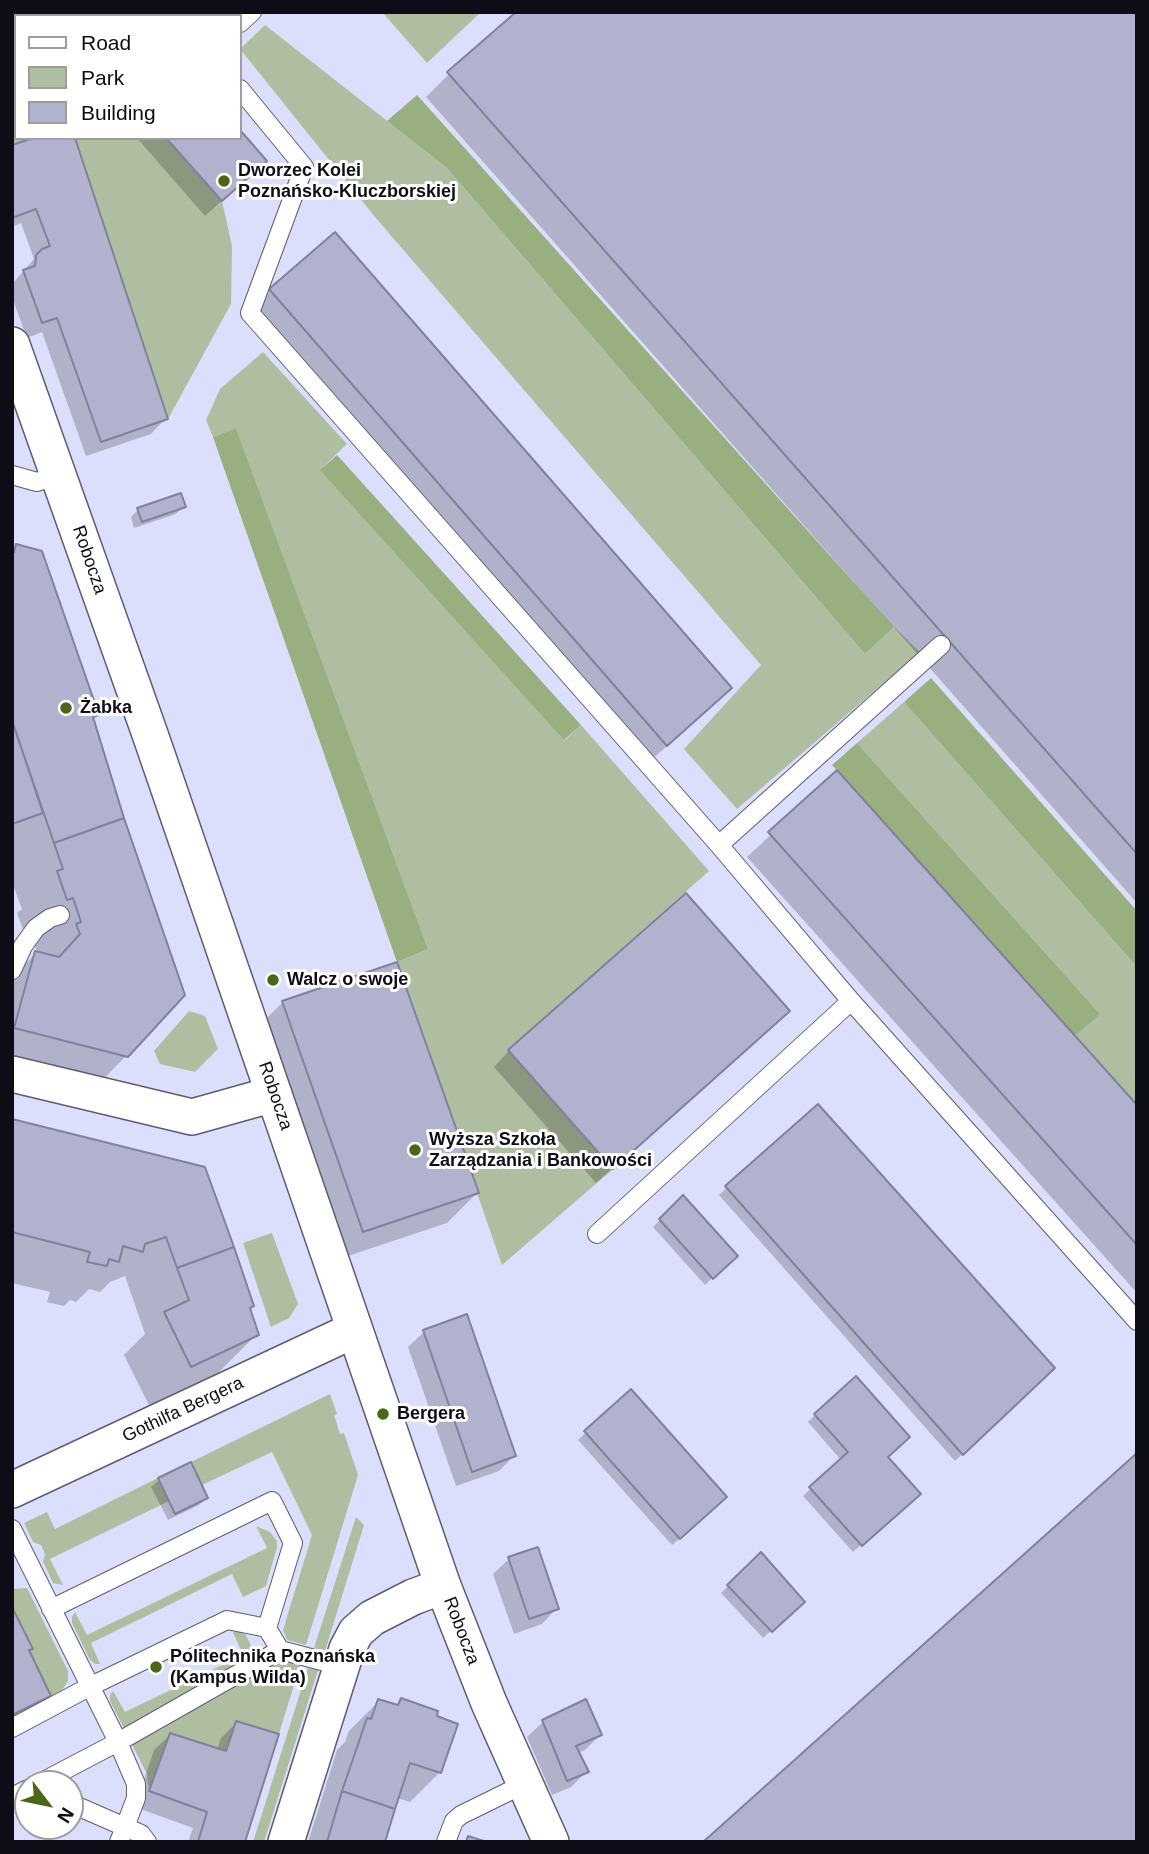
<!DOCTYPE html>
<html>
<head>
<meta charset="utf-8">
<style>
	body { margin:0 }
	#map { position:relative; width:1149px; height:1854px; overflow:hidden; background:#dcdffc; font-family:Helvetica,sans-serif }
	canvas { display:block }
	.frame { position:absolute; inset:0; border:14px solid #0c0d16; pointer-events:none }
	.legend { position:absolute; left:14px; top:14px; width:228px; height:126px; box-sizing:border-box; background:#fff; border:2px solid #9e9ea2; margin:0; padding:9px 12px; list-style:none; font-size:21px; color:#0c0d16 }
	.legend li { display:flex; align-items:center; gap:14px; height:35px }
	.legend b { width:35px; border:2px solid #9e9ea2 }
	.north { position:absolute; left:14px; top:1770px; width:70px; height:70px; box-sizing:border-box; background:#fff; border:2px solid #9e9ea2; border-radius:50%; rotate:122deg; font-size:19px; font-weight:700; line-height:28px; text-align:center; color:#0c0d16 }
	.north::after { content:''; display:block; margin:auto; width:24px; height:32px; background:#496619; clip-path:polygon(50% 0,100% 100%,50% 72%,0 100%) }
</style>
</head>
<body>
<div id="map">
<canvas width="1149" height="1854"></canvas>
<div class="frame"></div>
<ul class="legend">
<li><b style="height:9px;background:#fff"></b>Road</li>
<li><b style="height:19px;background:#afbda0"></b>Park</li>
<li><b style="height:19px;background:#b0b2ce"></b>Building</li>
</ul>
<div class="north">N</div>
</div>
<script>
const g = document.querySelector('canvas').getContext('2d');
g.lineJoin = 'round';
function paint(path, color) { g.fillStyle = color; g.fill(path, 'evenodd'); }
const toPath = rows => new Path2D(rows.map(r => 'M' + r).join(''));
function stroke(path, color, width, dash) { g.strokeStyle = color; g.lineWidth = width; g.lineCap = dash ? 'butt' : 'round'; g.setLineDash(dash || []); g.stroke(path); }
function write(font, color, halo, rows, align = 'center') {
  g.font = font + ' Helvetica,sans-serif'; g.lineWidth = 6; g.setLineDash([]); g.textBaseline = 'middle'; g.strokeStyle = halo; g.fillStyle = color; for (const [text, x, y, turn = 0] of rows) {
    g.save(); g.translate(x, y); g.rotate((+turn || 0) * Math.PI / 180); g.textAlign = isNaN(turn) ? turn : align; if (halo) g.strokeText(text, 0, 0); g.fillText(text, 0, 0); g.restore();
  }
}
const green = toPath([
	[382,12,481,12,427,63],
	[265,25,447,168,865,654,894,627,920,652,737,809,684,749,761,665,375,217,240,49],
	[16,102,16,138,33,138,12,145,12,103],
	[75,138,166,138,222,201,232,246,231,304,168,419],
	[263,352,347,444,321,469,565,740,581,725,709,871,508,1050,613,1169,502,1265,397,962,428,949,236,428,213,437,206,420,220,389],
	[904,702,1137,967,1137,1105,1075,1036,1099,1013,857,743],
	[189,1011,205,1016,218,1049,195,1072,160,1064,154,1051],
	[272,1233,298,1304,289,1318,271,1327,243,1243],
	[330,1394,337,1414,334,1415,340,1434,344,1433,358,1475,306,1645,287,1640,283,1630,312,1535,272,1452,202,1485,191,1462],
	[158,1478,169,1501,50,1559,63,1585,53,1583,43,1561,45,1554,41,1545,33,1542,24,1523,47,1512,55,1529],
	[356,1517,364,1525,325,1651,314,1648],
	[256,1526,270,1532,277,1541,277,1547,266,1586,243,1597,232,1574,91,1643,100,1664,95,1664,90,1660,72,1623,72,1617,75,1612,87,1635,267,1548],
	[27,1588,68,1671,68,1681,62,1690,51,1696,29,1650,32,1648,12,1607,12,1589],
	[233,1632,240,1632,246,1635,254,1652,300,1665,279,1734,236,1721,226,1751,170,1733,149,1791,147,1774,110,1701,110,1695,113,1691,125,1712,243,1655],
	[308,1668,318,1670,264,1842,253,1842]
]);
const forest = toPath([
	[417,95,894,627,865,654,447,168,387,121],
	[236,428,428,949,397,962,213,437],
	[337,455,581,725,564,740,320,470],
	[931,678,1137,911,1137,967,904,702],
	[857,743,1100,1014,1075,1036,832,765]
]);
const shadow = toPath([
	[1137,12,1137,903,426,97,449,74],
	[12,91,16,99,12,104],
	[240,133,265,161,205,216,137,138,240,138],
	[26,138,73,138,166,418,151,434,86,456,42,332,27,338,12,297,12,284,34,259,21,223,12,227,12,147,21,143],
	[335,234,730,688,707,711,643,767,247,314,270,291],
	[184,506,176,514,134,528,131,517,138,510],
	[16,546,97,715,92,720,127,1055,86,1097,12,1078,12,977,37,952,32,938,27,940,17,913,22,909,12,882,12,550],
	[837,773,1137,1108,1137,1293,747,857],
	[283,1002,477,1193,447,1223,333,1261,253,1032],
	[788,1011,596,1183,494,1067,509,1051],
	[817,1107,1053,1368,955,1461,719,1195],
	[12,1121,204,1169,257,1334,216,1375,150,1407,124,1355,145,1334,125,1276,110,1282,100,1292,89,1289,76,1302,70,1300,64,1306,47,1302,50,1292,12,1283],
	[683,1198,735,1256,705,1285,653,1227],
	[424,1332,514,1456,499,1471,456,1486,408,1347],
	[631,1391,718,1505,672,1545,578,1440],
	[815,1415,886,1457,911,1501,853,1552,803,1496,841,1460,808,1422],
	[190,1465,206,1498,199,1505,168,1520,151,1487,159,1480],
	[761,1555,795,1609,763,1638,721,1593],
	[509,1559,557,1608,542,1624,514,1634,493,1574],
	[12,1611,28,1651,49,1696,19,1726,12,1729],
	[401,1700,440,1772,410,1802,397,1798,383,1842,308,1842,337,1750,345,1742,349,1731,379,1701,396,1706],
	[586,1701,600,1735,585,1750,578,1753,586,1772,571,1787,552,1795,527,1737,543,1722],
	[236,1723,243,1842,188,1842,193,1828,135,1807,154,1750,170,1735,217,1750,221,1738]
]);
const building = toPath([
	[516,12,1137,12,1137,854,447,72,516,12],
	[240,130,267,161,222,201,166,138,240,138,240,130],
	[33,138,75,138,168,419,101,442,57,318,42,323,23,270,35,266,36,255,42,249,50,246,36,209,12,218,12,145,33,138],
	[335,232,732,688,667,746,269,289,335,232],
	[181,493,186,507,142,522,137,508,181,493],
	[16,544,42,551,99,715,93,717,124,818,54,843,12,721,12,551,14,552,16,544],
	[14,726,43,813,12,824,12,727,14,726],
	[837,770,1137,1105,1137,1245,768,832,837,770],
	[124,818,185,995,128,1057,14,1028,35,951,59,957,80,934,76,924,81,922,73,898,67,900,57,871,63,869,54,843,124,818],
	[686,893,790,1011,613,1169,508,1050,686,893],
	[397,962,479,1193,363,1232,282,1001,397,962],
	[818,1104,1055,1368,963,1455,725,1186,818,1104],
	[12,1119,205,1167,234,1247,177,1268,166,1237,145,1244,143,1252,123,1246,119,1262,109,1259,107,1266,87,1262,90,1252,12,1232,12,1119],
	[683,1195,738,1256,713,1279,659,1219,683,1195],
	[234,1247,254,1306,250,1308,259,1335,191,1367,164,1312,189,1300,177,1268,234,1247],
	[467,1314,516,1456,472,1472,423,1330,467,1314],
	[856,1376,910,1437,888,1457,921,1494,862,1546,809,1487,848,1452,814,1414,856,1376],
	[631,1389,727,1497,680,1539,584,1431,631,1389],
	[1137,1453,1137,1842,703,1842,1137,1453],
	[191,1462,208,1498,175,1514,158,1478,191,1462],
	[538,1547,559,1609,529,1619,508,1557,538,1547],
	[761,1552,805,1602,772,1632,727,1585,761,1552],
	[12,1607,33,1649,29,1650,51,1696,12,1715,12,1607],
	[401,1698,438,1711,437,1716,458,1724,441,1773,410,1763,395,1809,342,1791,367,1718,371,1719,378,1699,398,1705,401,1698],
	[586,1699,602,1735,576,1746,589,1772,567,1781,542,1720,586,1699],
	[236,1721,279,1734,245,1842,198,1842,207,1812,149,1791,170,1733,226,1751,236,1721],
	[342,1791,395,1809,385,1842,327,1842,342,1791],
	[468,1836,487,1842,466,1842,468,1836]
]);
const service = toPath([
	[173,12,177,16],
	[240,23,252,12],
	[240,89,304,167,250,313,719,845,851,1001,1137,1321],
	[12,475,37,482,59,475],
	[719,845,941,645],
	[12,970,23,946,36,928,50,918,60,915],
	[597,1234,851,1001],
	[12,1529,118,1742,136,1784,136,1798,125,1827,141,1834,147,1842],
	[51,1609,272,1501,293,1543,267,1628,280,1650,341,1666],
	[12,1728,89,1687,227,1620,267,1628],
	[38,1784,118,1742,280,1650],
	[12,1797,28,1789],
	[70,1803,125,1827,119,1842],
	[446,1842,454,1821,461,1815,526,1783]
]);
const minor = toPath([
	[12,345,151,737,443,1586,489,1703,551,1842],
	[12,1074,192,1117,274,1094],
	[12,1490,354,1330],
	[286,1842,347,1649,356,1632,372,1618,413,1597,443,1586]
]);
const markers = [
	[224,181,7,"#496619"],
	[66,708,7,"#496619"],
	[273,980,7,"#496619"],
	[415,1150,7,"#496619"],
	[383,1414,7,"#496619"],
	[156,1667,7,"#496619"]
];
const poiNames = [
	["Dworzec Kolei",238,171],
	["Poznańsko-Kluczborskiej",238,192],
	["Żabka",80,708],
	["Walcz o swoje",287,980],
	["Wyższa Szkoła",429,1140],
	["Zarządzania i Bankowości",429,1161],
	["Bergera",397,1414],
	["Politechnika Poznańska",170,1657],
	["(Kampus Wilda)",170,1678]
];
const streetNames = [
	["Robocza",89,560,71],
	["Robocza",275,1096,71],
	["Gothilfa Bergera",183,1410,-25],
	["Robocza",461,1631,69]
];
paint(green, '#afbda0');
paint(forest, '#9aaf80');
paint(shadow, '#0003');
paint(building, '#b0b2ce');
stroke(building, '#80829d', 2);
stroke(service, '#5b5d76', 20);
stroke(minor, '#5b5d76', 38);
stroke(service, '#fff', 18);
stroke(minor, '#fff', 35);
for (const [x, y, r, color] of markers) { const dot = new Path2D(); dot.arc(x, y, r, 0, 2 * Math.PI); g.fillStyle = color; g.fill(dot); stroke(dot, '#fff', 2.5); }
write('bold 18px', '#0c0d16', '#fff', poiNames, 'left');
write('18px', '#0c0d16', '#fff', streetNames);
</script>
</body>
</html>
